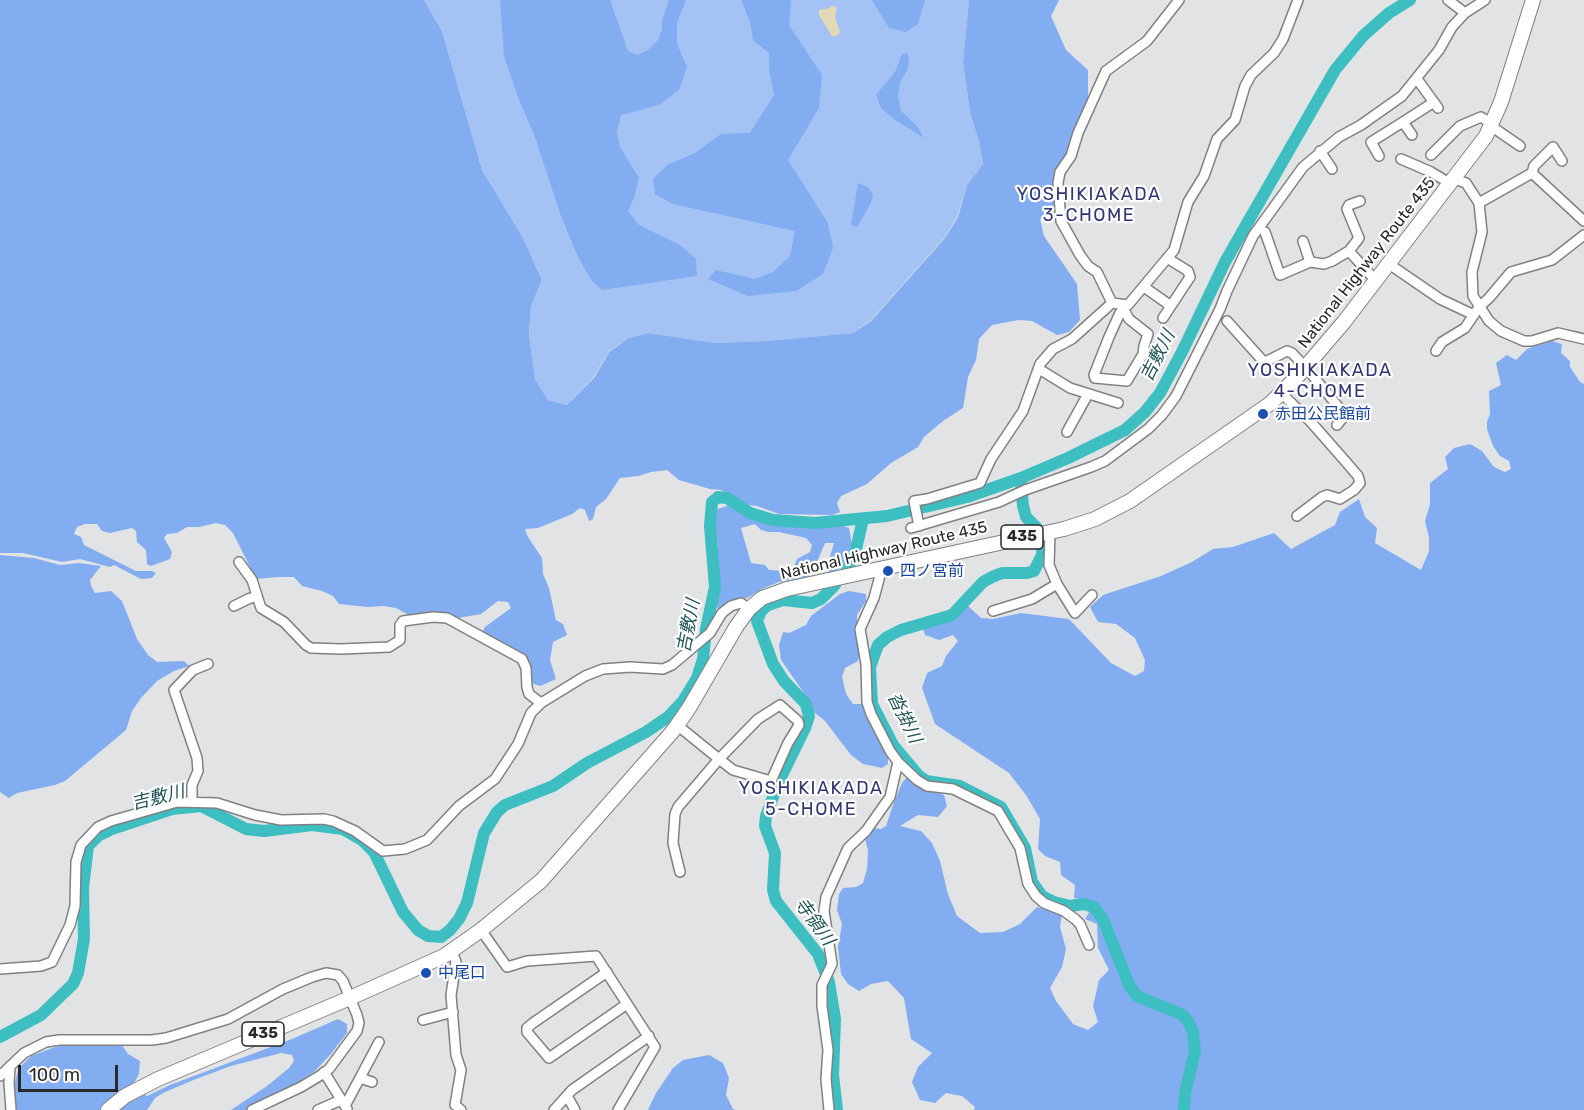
<!DOCTYPE html>
<html>
<head>
<meta charset="utf-8">
<style>
	body { margin:0 }
	#map { position:relative; width:1584px; height:1110px; overflow:hidden; background:#e1e3e5; font-family:Rubik,sans-serif }
	canvas { display:block }
	.scale { position:absolute; left:18px; top:1065px; width:100px; height:27px; box-sizing:border-box; border:3px solid #282929; border-top:0; padding-left:8px; font-size:18px; line-height:21px; white-space:nowrap; color:#282929; -webkit-text-stroke:4px #fff; paint-order:stroke }
</style>
</head>
<body>
<div id="map">
<canvas width="1584" height="1110"></canvas>
<div class="scale">100 m</div>
</div>
<script>
const g = document.querySelector('canvas').getContext('2d');
g.lineJoin = 'round';
function paint(path, color) { g.fillStyle = color; g.fill(path, 'evenodd'); }
const toPath = rows => new Path2D(rows.map(r => 'M' + r).join(''));
function stroke(path, color, width, dash) { g.strokeStyle = color; g.lineWidth = width; g.lineCap = dash ? 'butt' : 'round'; g.setLineDash(dash || []); g.stroke(path); }
function write(font, color, halo, rows, align = 'center') {
  g.font = font + ' Rubik,"Noto Sans JP",sans-serif'; g.lineWidth = 4.5; g.setLineDash([]); g.textBaseline = 'middle'; g.strokeStyle = halo; g.fillStyle = color; for (const [text, x, y, turn = 0] of rows) {
    g.save(); g.translate(x, y); g.rotate((+turn || 0) * Math.PI / 180); g.textAlign = isNaN(turn) ? turn : align; if (halo) g.strokeText(text, 0, 0); g.fillText(text, 0, 0); g.restore();
  }
}
const green = toPath([
	[424,0,969,0,963,62,970,113,979,141,983,164,967,185,957,217,945,237,871,320,853,333,766,341,716,343,648,333,629,338,609,351,593,378,567,405,548,400,535,379,529,334,531,306,542,280,522,236,482,170,442,31]
]);
const forest = toPath([
	[0,0,424,0,442,31,482,170,522,236,542,280,531,306,529,334,535,379,548,400,567,405,594,378,609,352,629,338,648,333,716,343,766,341,853,333,871,321,945,238,958,217,967,185,983,164,979,141,970,113,963,62,969,0,1059,0,1051,16,1066,50,1088,70,1088,99,1069,153,1058,171,1058,210,1040,219,1044,236,1077,284,1080,320,1069,332,1057,335,1032,321,1018,320,992,325,979,339,976,360,968,377,963,408,943,421,924,437,918,447,891,463,867,484,841,496,837,503,840,512,832,515,779,514,757,506,747,505,721,490,710,489,679,480,667,470,651,472,639,476,620,478,606,499,596,507,593,519,589,521,585,510,580,508,572,514,538,528,525,529,528,537,542,558,543,574,549,588,556,620,563,624,567,635,553,642,550,660,556,679,540,686,531,683,529,666,483,631,485,627,511,608,508,602,498,601,481,614,458,618,441,614,407,614,396,608,383,606,368,607,339,604,333,596,322,591,302,586,294,577,277,577,256,579,233,533,225,525,216,523,199,527,187,527,177,533,167,534,164,538,172,552,170,559,151,566,147,564,146,550,137,542,136,531,132,528,110,533,102,531,97,524,85,524,77,527,74,534,81,537,84,545,136,571,152,571,156,573,152,578,141,579,114,565,110,567,80,559,62,562,23,553,0,553],
	[500,0,610,0,628,51,637,55,648,50,658,40,662,30,662,20,669,0,686,0,677,23,677,44,687,67,679,90,659,105,621,115,617,132,620,147,639,178,635,195,628,211,639,225,680,245,696,259,697,276,602,290,591,280,578,257,561,216,535,137,518,97,504,56],
	[741,0,791,0,789,25,822,75,819,108,788,160,828,223,833,248,823,274,796,291,748,296,708,279,716,270,755,279,773,272,790,256,795,231,673,204,655,194,653,179,667,165,695,153,721,134,750,133,774,95,769,70,769,53,753,40,750,22],
	[872,0,925,0,918,24,906,32,889,28],
	[907,53,909,58,907,71,900,82,898,96,901,111,917,126,924,138,895,120,881,108,876,95,895,72,902,54],
	[858,183,868,187,873,194,871,203,857,227,851,225],
	[1552,341,1562,344,1561,353,1570,361,1570,367,1580,382,1584,384,1584,1110,974,1110,975,1107,962,1096,946,1093,935,1103,920,1100,912,1082,918,1067,932,1053,911,1039,904,998,888,981,871,984,859,991,848,984,841,974,838,947,842,924,837,910,839,894,843,888,856,887,863,883,867,869,868,850,865,839,873,828,881,829,886,826,893,805,902,783,907,777,917,785,944,795,947,806,938,817,918,815,900,826,921,831,932,843,940,861,948,894,957,916,980,933,1003,932,1020,924,1037,907,1062,915,1060,927,1066,949,1062,967,1050,988,1056,1001,1073,1024,1088,1030,1098,1022,1093,1006,1099,980,1109,970,1098,948,1097,924,1085,919,1091,909,1090,901,1074,898,1075,885,1061,875,1060,862,1045,856,1038,849,1040,819,1026,795,1009,773,935,724,922,688,927,673,942,666,946,656,958,641,953,635,939,640,925,635,923,628,955,617,968,606,981,618,993,619,1021,613,1069,619,1111,663,1135,676,1144,671,1145,660,1135,638,1116,624,1098,622,1090,607,1103,595,1161,576,1192,562,1213,549,1233,547,1274,533,1291,549,1335,525,1340,512,1359,499,1365,517,1377,528,1375,543,1421,570,1429,551,1429,537,1425,521,1430,504,1430,483,1448,469,1445,457,1454,448,1470,444,1482,451,1494,467,1505,472,1511,469,1509,461,1500,456,1493,446,1487,429,1487,422,1490,414,1489,391,1501,385,1496,363,1507,355,1516,360,1527,349],
	[729,505,740,513,754,519,783,525,809,526,835,523,849,528,852,544,850,552,841,568,831,573,826,570,834,543,825,543,812,574,805,578,779,582,764,588,747,598,728,601,720,608,714,607,717,590,718,546,714,524,715,510],
	[755,524,761,530,769,532,779,532,806,538,812,545,810,552,797,559,793,568,785,571,769,570,765,565,751,563,741,528],
	[0,555,34,558,60,565,79,563,101,566,90,580,91,586,95,593,111,591,122,601,137,639,148,655,157,662,184,661,189,666,174,671,157,681,141,698,132,711,126,730,65,781,55,785,17,793,9,798,0,792],
	[849,591,866,594,866,601,857,615,857,633,860,653,858,661,845,668,842,677,846,694,853,704,863,704,877,736,888,756,888,764,882,768,863,764,851,755,825,721,815,713,804,693,781,660,779,645,783,632,789,633,806,625,811,616,840,594],
	[338,1019,347,1024,347,1033,330,1055,315,1071,295,1084,247,1110,231,1110,267,1086,289,1068,294,1061,292,1055,281,1053,231,1066,196,1079,165,1092,155,1098,147,1110,16,1110,14,1084,19,1068,31,1056,55,1047,84,1042,113,1042,122,1045,128,1054,140,1061,139,1074,134,1083,147,1096,170,1085,292,1039],
	[709,1055,723,1063,729,1078,726,1095,733,1109,736,1110,648,1110,656,1093,673,1068,683,1060]
]);
const sand = toPath([
	[832,6,837,7,835,18,840,32,836,36,832,36,819,15,819,10,827,9]
]);
const river = toPath([
	[1021,482,1023,506,1026,517,1037,528],
	[1043,539,1042,555,1034,571,1027,573,1002,573,992,577,983,582,952,615,901,630,887,637,878,645,870,667,872,704,893,745,919,776,926,781,960,786,1001,807,1025,848,1032,882,1042,896,1054,902,1070,906,1084,904,1094,907,1103,919,1129,985,1137,996,1183,1015,1189,1023,1193,1032,1195,1051,1185,1093,1184,1110],
	[847,569,855,554,863,519],
	[835,585,821,599,812,603,783,600,768,605,761,611,757,621,773,664,784,681,806,704,809,716,805,728,779,781,766,816,765,826,775,853,773,890,776,901,818,954,829,982,835,1019,833,1075,837,1110],
	[0,1037,41,1015,73,984,78,973,84,939,83,888,88,846,98,836,112,829,172,809,201,806,246,829,264,831,312,825,343,829,362,840,374,852,403,912,418,930,428,936,441,937,450,930,459,919,467,903,484,833,497,812,505,805,553,786,587,763,646,732,668,717,683,701,697,678,703,659,706,629,715,587,710,526,712,502,718,497,727,498,750,513,773,520,815,523,887,516,967,497,1021,478,1068,458,1125,430,1145,412,1160,393,1182,352,1225,262,1335,70,1363,36,1389,13,1410,0]
]);
const minor = toPath([
	[1448,0,1465,13],
	[1417,79,1438,108],
	[1491,126,1520,146],
	[1412,135,1403,122,1434,102],
	[1320,151,1332,169],
	[1431,155,1460,126,1481,117,1492,124],
	[1379,156,1371,142,1403,122],
	[1401,159,1431,172,1451,184],
	[1532,173,1534,166,1553,147,1562,161],
	[1454,179,1466,183,1479,203,1482,232,1472,272,1473,296,1489,321,1501,331,1524,341,1532,341,1558,333,1584,339],
	[1360,201,1349,205,1347,209,1359,238,1349,251,1376,281],
	[1479,203,1532,173,1584,221],
	[1265,232,1280,275,1310,262,1324,264,1332,261,1349,251],
	[1303,241,1310,262],
	[1389,264,1440,299,1474,315],
	[1144,287,1171,306],
	[1112,303,1097,272,1088,266,1080,255,1061,221,1058,183,1060,172,1071,156,1078,133,1106,71,1147,41,1179,0],
	[1123,308,1129,319,1148,334,1144,346,1143,354,1127,381,1095,378,1094,375,1109,337,1119,315,1123,308,1125,305],
	[1163,318,1190,277,1188,271,1167,258],
	[1227,321,1263,361,1267,361,1287,351,1292,353,1308,370,1345,415,1337,425],
	[1436,351,1442,342,1465,328,1479,307,1489,298,1511,272,1552,260,1584,235],
	[1039,369,1070,388,1118,403],
	[1282,394,1310,421,1346,462,1358,476,1360,483,1354,490,1340,499,1327,495,1322,497,1297,516],
	[1067,432,1088,394],
	[919,526,914,501,927,499,980,483,991,459,1023,411,1040,364,1053,349,1072,339,1112,303,1128,305,1174,250,1188,202,1204,176,1217,139,1235,120,1245,86,1251,75,1274,53,1283,39,1298,0],
	[911,528,999,502,1025,490,1091,467,1105,461,1148,429,1162,415,1176,396,1220,309,1227,291,1253,236,1303,167,1339,137,1361,125,1402,96,1439,50,1452,27,1465,13,1485,0],
	[239,562,252,580,261,608,284,622,306,645,311,648,341,649,389,647,400,640,400,625,403,621,433,617,447,618,522,659,526,668,527,687,529,694,541,703],
	[882,568,874,598,860,629,866,664,867,702,871,714,890,751,898,762,917,780,927,786,953,789,998,811,1020,848,1028,884,1036,896,1044,903,1064,911,1075,919,1080,924,1089,945],
	[1057,584,1075,613,1092,595],
	[234,606,248,599,257,596],
	[993,611,1032,599,1057,584,1049,565,1050,532],
	[677,725,719,759,733,770,771,781,788,743,799,725,798,721,780,705,758,719,719,759,678,807,675,814,673,843,680,872],
	[192,801,192,785,198,771,197,758,174,690,193,670,208,664],
	[481,930,507,967,527,961,596,956,655,1047,618,1110],
	[452,951,456,962,451,995,456,1055,461,1070,455,1105,461,1110],
	[0,969,41,966,52,962,70,925,75,906,76,862,81,845,98,827,111,821,177,802,217,803,255,815,281,820,324,819,333,821,355,831,383,851,405,849,427,840,459,806,495,779,518,744,531,713,541,703,585,676,603,669,630,667,663,669,672,665,710,633,722,613,731,606,741,603,749,609],
	[607,972,533,1023,527,1028,527,1032,549,1058,627,1004],
	[423,1020,453,1012],
	[10,1066,9,1083,11,1110],
	[324,1072,347,1109],
	[0,1076,24,1053,46,1042,59,1040,152,1040,166,1038,228,1019,283,989,312,977,326,973,338,975,343,981,357,1015,359,1023,357,1031,329,1069,321,1075,301,1087,252,1110],
	[360,1078,372,1082],
	[567,1096,575,1110],
	[345,1106,379,1042],
	[318,1110,341,1100],
	[554,1110,572,1090,649,1036],
	[829,1110,826,1079,828,1050,822,1006,822,985,832,964,824,911,826,897,848,848,866,831,890,797,898,762]
]);
const highway = toPath([
	[108,1110,125,1096,158,1079,350,998,444,956,481,930,541,881,673,731,689,708,736,627,749,609,762,598,787,589,1064,529,1095,519,1130,501,1271,403,1297,377,1344,322,1486,136,1501,102,1533,0]
]);
const markers = [
	[1263,414,6,"#1a4fb4"],
	[888,571,6,"#1a4fb4"],
	[426,973,6,"#1a4fb4"]
];
const shields = [
	[1022,537,42],
	[263,1034,42]
];
const shieldNames = [
	["435",1022,537],
	["435",263,1034]
];
const streetNames = [
	["National Highway Route 435",1367,263,-52],
	["National Highway Route 435",884,551,-13]
];
const transitNames = [
	["赤田公民館前",1275,414],
	["四ノ宮前",900,571],
	["中尾口",438,973]
];
const neighbourhoodNames = [
	["YOSHIKIAKADA",1089,195],
	["3-CHOME",1089,216],
	["YOSHIKIAKADA",1320,371],
	["4-CHOME",1320,392],
	["YOSHIKIAKADA",811,789],
	["5-CHOME",811,810]
];
const waterNames = [
	["吉敷川",1158,356,-63],
	["吉敷川",689,626,-79],
	["沓掛川",904,718,64],
	["吉敷川",158,798,-14],
	["寺領川",814,922,54]
];
paint(green, '#a4c3f4');
paint(forest, '#83adf1');
paint(sand, '#e3d9b4');
stroke(river, '#3dbec0', 12);
stroke(minor, '#808183', 12);
stroke(highway, '#808183', 16);
stroke(minor, '#fff', 9);
stroke(highway, '#fff', 14);
for (const [x, y, r, color] of markers) { const dot = new Path2D(); dot.arc(x, y, r, 0, 2 * Math.PI); g.fillStyle = color; g.fill(dot); stroke(dot, '#fff', 2); }
for (const [x, y, w] of shields) { const box = new Path2D(); box.roundRect(x - w / 2, y - 12, w, 24, 4.5); g.fillStyle = '#fff'; g.fill(box); stroke(box, '#282929', 1.5); }
write('bold 15px', '#282929', null, shieldNames);
write('16px', '#282929', '#fff', streetNames);
write('16px', '#164399', '#fff', transitNames, 'left');
g.letterSpacing = '1.5px';
write('18px', '#313772', '#fff', neighbourhoodNames);
g.letterSpacing = '0px';
write('italic 18px', '#1f5455', '#fff', waterNames);
</script>
</body>
</html>
